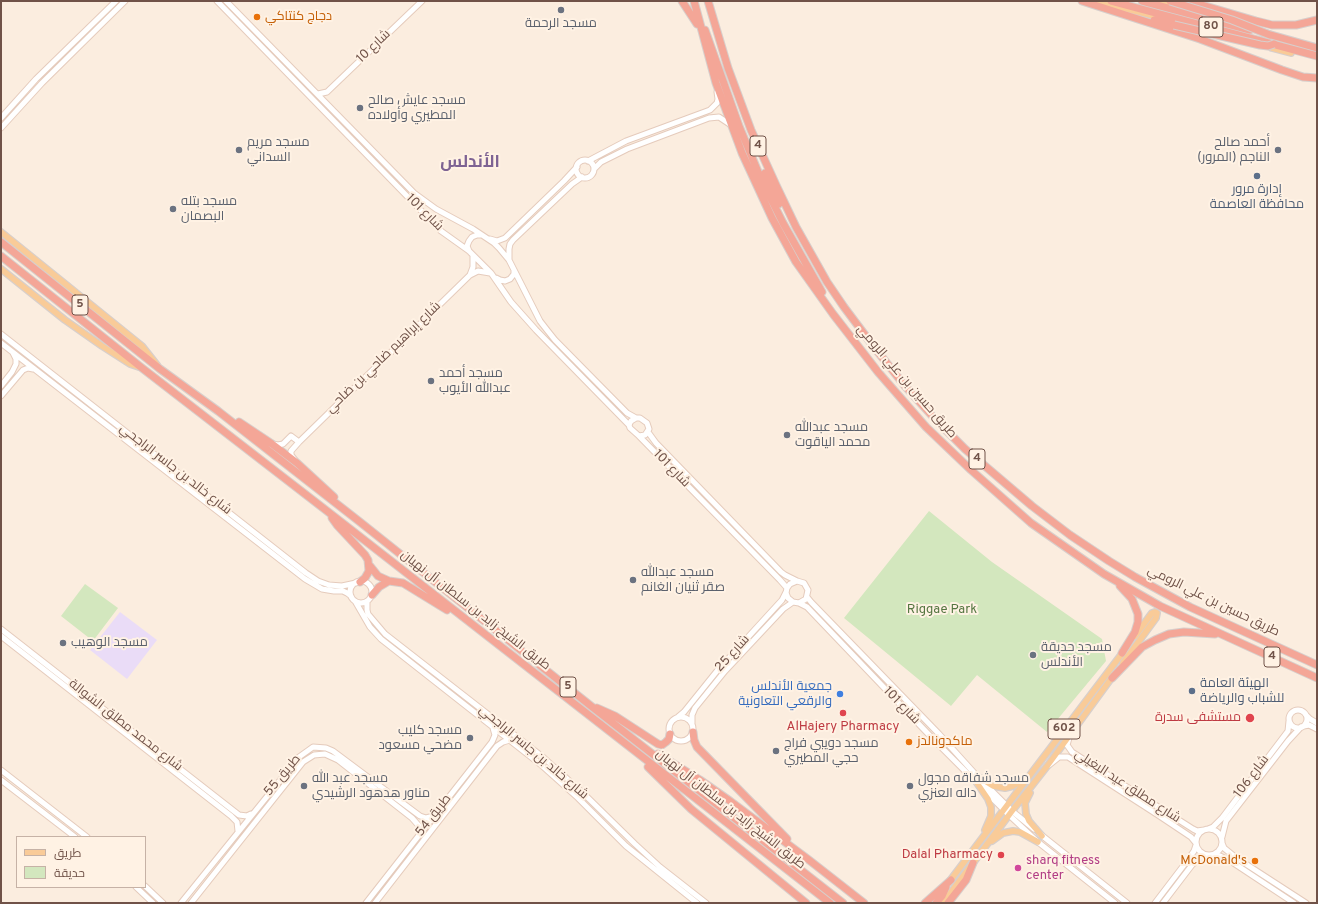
<!DOCTYPE html>
<html>
<head>
<meta charset="utf-8">
<style>
	body { margin:0 }
	#map { position:relative; width:1318px; height:904px; overflow:hidden; background:#fbeddf; font-family:Overpass,Cairo,sans-serif }
	canvas { display:block }
	.frame { position:absolute; inset:0; border:2px solid #705248; pointer-events:none }
	.legend { position:absolute; left:16px; top:836px; width:130px; height:52px; box-sizing:border-box; background:#fff2e4; border:1px solid #c6b2a6; margin:0; padding:5px 7px; list-style:none; font-size:12px; color:#705248 }
	.legend li { display:flex; align-items:center; gap:8px; height:20px }
	.legend b { width:20px; border:1px solid #c6b2a6 }
</style>
</head>
<body>
<div id="map">
<canvas width="1318" height="904"></canvas>
<div class="frame"></div>
<ul class="legend">
<li><b style="height:5px;background:#f9cb98"></b>طريق</li>
<li><b style="height:11px;background:#d3e7be"></b>حديقة</li>
</ul>
</div>
<script>
const g = document.querySelector('canvas').getContext('2d');
g.lineJoin = 'round';
function paint(path, color) { g.fillStyle = color; g.fill(path, 'evenodd'); }
const toPath = rows => new Path2D(rows.map(r => 'M' + r).join(''));
function stroke(path, color, width, dash) { g.strokeStyle = color; g.lineWidth = width; g.lineCap = dash ? 'butt' : 'round'; g.setLineDash(dash || []); g.stroke(path); }
function write(font, color, halo, rows, align = 'center') {
  g.font = font + ' Overpass,Cairo,sans-serif'; g.lineWidth = 4; g.setLineDash([]); g.textBaseline = 'middle'; g.strokeStyle = halo; g.fillStyle = color; for (const [text, x, y, turn = 0] of rows) {
    g.save(); g.translate(x, y); g.rotate((+turn || 0) * Math.PI / 180); g.textAlign = isNaN(turn) ? turn : align; if (halo) g.strokeText(text, 0, 0); g.fillText(text, 0, 0); g.restore();
  }
}
const education = toPath([
	[120,612,157,640,127,679,90,650]
]);
const green = toPath([
	[929,511,992,562,1102,639,1106,661,1047,732,977,675,951,706,844,618],
	[85,584,118,608,93,641,61,616]
]);
const secondary = toPath([
	[217,1,441,231,469,251,491,273,511,302,536,330,629,425],
	[226,1,414,193,436,209,473,229,494,243,499,248,509,260,540,321,547,330,555,340,627,413,636,418],
	[318,94,327,92,422,1],
	[1,118,36,79,116,1],
	[1,128,42,83,125,1],
	'576 169a9 9 0 1 1 18 0a9 9 0 1 1-18 0Z',
	[588,161,626,141,710,110,717,103,718,99,717,92],
	[594,169,601,162,627,149,709,118,719,117,731,125],
	[490,239,497,241,505,238,564,181,577,167],
	[469,251,467,246,469,241,472,237,477,235,480,235],
	[509,259,509,249,510,244,513,240,572,184,582,177],
	[470,275,473,267,473,256],
	[496,278,500,280,505,281,510,279,514,274,514,270],
	[1,334,306,573,318,581,329,585,342,586,356,583],
	[1,343,305,579,322,589,334,591,343,591,347,593,351,596],
	[1,386,12,372,16,364,16,359,13,353],
	[1,396,23,370,28,368,33,369],
	[636,418,640,418,647,423,649,429,645,435,639,436,630,428,629,425,631,421,636,418],
	[648,432,656,443,781,572,785,575,797,581],
	[639,436,780,580,787,588],
	[273,444,278,445,283,444,291,436,299,442],
	[295,460,291,455,291,451,299,442,470,275,478,271,490,273],
	'350 592a11 11 0 1 1 22 0a11 11 0 1 1-22 0Z',
	[807,597,811,602,939,734,977,776,1012,811,1034,829],
	[355,601,370,627,381,639,540,764,578,798,626,846,697,903],
	[367,602,367,610,368,614,385,634,544,758,583,793,635,844,660,867,706,903],
	[799,603,806,599,808,590,804,583,797,581,790,584,787,588,786,593,788,598,793,602,799,603,807,607,935,741,1009,815,1038,842,1115,903],
	[1,629,239,815,247,816,251,814],
	[1,636,231,816,237,822,238,831],
	'1289 719a9 9 0 1 1 18 0a9 9 0 1 1-18 0Z',
	[1307,716,1310,719,1317,723],
	'669 729a12 12 0 1 1 24 0a12 12 0 1 1-24 0Z',
	[678,717,684,712,717,671,782,600,786,592],
	[692,723,692,715,695,708,725,671,783,609,793,602],
	[1304,726,1309,725,1317,729],
	[1069,738,1067,745,1072,752,1193,829,1197,831,1204,830],
	[1049,765,1059,757,1068,757,1158,815,1191,837,1195,842],
	[1,770,87,837],
	[1,780,75,837],
	'1196 842a13 13 0 1 1 26 0a13 13 0 1 1-26 0Z',
	[1208,829,1213,827,1222,818,1288,731,1289,721],
	[1040,834,1127,903],
	[1222,837,1226,821,1288,741,1301,727],
	[1222,843,1224,848,1235,857,1306,903],
	[1214,855,1220,856,1232,862,1294,903],
	[145,886,163,903],
	[136,887,153,903],
	[181,903,299,757,313,747,326,748,333,751,420,816,426,818,434,816],
	[191,903,303,762,314,755,325,754,338,760,412,818,419,826,421,833],
	[366,903,492,742,495,735,493,728],
	[375,903,497,746,503,742,510,740],
	[1155,903,1187,861,1194,851,1196,845],
	[1163,903,1192,865,1199,858,1205,855]
]);
const primary = toPath([
	[1096,1,1162,18],
	[1158,1,1174,5],
	[1272,48,1291,53],
	[1,232,142,346,157,365],
	[1,269,65,320,102,346,130,364,139,367],
	[1123,663,1156,618,1157,613,1155,612,1152,613,1135,636],
	[977,776,993,786,1005,788,1013,786,1028,777],
	[977,783,988,799,991,807,991,816,985,830],
	[1030,793,1025,803,1026,814,1029,821,1042,836],
	[992,841,1003,833,1013,831,1020,832,1038,842],
	[949,882,1124,651],
	[943,903,1012,811,1048,765,1113,676]
]);
const highway = toPath([
	[682,1,697,24],
	[694,1,716,83,742,153,772,218,796,262,833,314,878,372,926,427,971,470,1031,523,1104,574,1160,606,1317,678],
	[708,1,728,68,751,130,776,185,796,227,827,282,844,307,874,347,905,386,936,420,965,449,1032,506,1070,535,1109,561,1135,577,1190,607,1317,665],
	[1082,1,1200,39,1282,70,1303,77,1317,78],
	[1111,1,1317,56],
	[1142,1,1250,30],
	[1188,1,1256,21,1272,25,1296,25,1317,20],
	[1154,20,1174,25],
	[705,30,739,126,761,179,783,223,822,292],
	[1264,33,1317,48],
	[765,173,779,204],
	[1,242,160,369,218,411,360,522,591,706,843,903],
	[1,256,142,368,327,511,830,903],
	[239,422,272,444,297,463,334,497],
	[332,518,337,525,365,555,368,560,369,571,365,578,360,582],
	[370,566,378,576,389,581],
	[1120,586,1132,599,1138,614,1138,622,1135,632,1122,653],
	[372,595,379,587,389,581,403,583,447,610],
	[1112,678,1142,647,1155,640,1169,634,1184,632,1215,634],
	[597,708,615,716,658,744,662,745,666,742,669,739,670,734],
	[693,732,694,740,697,747,787,839],
	[658,754,700,780,730,801,809,860,864,903],
	[648,767,691,809,806,903],
	[925,903,951,880],
	[936,903,942,896,946,887],
	[948,903,966,880,973,863]
]);
const highwayBridge = toPath([
	[1170,1,1232,20,1270,35],
	[1174,25,1260,45,1268,46,1274,44]
]);
const markers = [
	[561,10,4,"#6b7280"],
	[257,17,4,"#e8710a"],
	[360,108,4,"#6b7280"],
	[239,150,4,"#6b7280"],
	[1278,150,4,"#6b7280"],
	[1257,176,4,"#5c6f8a"],
	[173,209,4,"#6b7280"],
	[431,381,4,"#6b7280"],
	[787,435,4,"#6b7280"],
	[633,580,4,"#6b7280"],
	[63,643,4,"#6b7280"],
	[1033,655,4,"#6b7280"],
	[1192,691,4,"#5c6f8a"],
	[840,694,4,"#3f7fe0"],
	[843,713,4,"#e0444e"],
	[1250,718,5,"#e0444e"],
	[470,738,4,"#6b7280"],
	[909,742,4,"#e8710a"],
	[776,751,4,"#6b7280"],
	[304,786,4,"#6b7280"],
	[910,786,4,"#6b7280"],
	[1001,855,4,"#e0444e"],
	[1255,861,4,"#e8710a"],
	[1018,868,4,"#d1479c"]
];
const shields = [
	[1211,27,24],
	[758,146,16],
	[80,305,16],
	[977,459,16],
	[1272,657,16],
	[568,687,16],
	[1064,729,32]
];
const shieldNames = [
	["80",1211,27],
	["4",758,146],
	["5",80,305],
	["4",977,459],
	["4",1272,657],
	["5",568,687],
	["602",1064,729]
];
const foodNames = [
	["دجاج كنتاكي",265,17],
	["ماكدونالدز",917,742],
	["McDonald's",1247,861,"right"]
];
const worshipNames = [
	["مسجد الرحمة",561,24,"center"],
	["مسجد عايش صالح",368,101],
	["المطيري وأولاده",368,116],
	["مسجد مريم",247,143],
	["السداني",247,158],
	["أحمد صالح",1270,143,"right"],
	["الناجم (المرور)",1270,158,"right"],
	["مسجد بتله",181,202],
	["البصمان",181,217],
	["مسجد أحمد",439,374],
	["عبدالله الأيوب",439,389],
	["مسجد عبدالله",795,428],
	["محمد الياقوت",795,443],
	["مسجد عبدالله",641,573],
	["صقر ثنيان الغانم",641,588],
	["مسجد الوهيب",71,643],
	["مسجد حديقة",1041,648],
	["الأندلس",1041,663],
	["مسجد كليب",462,731,"right"],
	["مضحي مسعود",462,746,"right"],
	["مسجد دويبي فراج",784,744],
	["حجي المطيري",784,759],
	["مسجد عبد الله",312,779],
	["مناور هدهود الرشيدي",312,794],
	["مسجد شفاقه مجول",918,779],
	["داله العنزي",918,794]
];
const streetNames = [
	["شارع 10",374,47,-44],
	["شارع 101",424,213,45],
	["شارع إبراهيم ضاحي بن ضاحي",384,358,-44],
	["طريق حسين بن علي الرومي",906,382,49],
	["شارع 101",671,469,46],
	["شارع خالد بن جاسر الراجحي",175,470,38],
	["طريق حسين بن علي الرومي",1213,602,26],
	["طريق الشيخ زايد بن سلطان آل نهيان",475,611,38],
	["شارع 25",733,654,-48],
	["شارع 101",901,706,46],
	["شارع محمد مطلق الشوالة",125,726,38],
	["شارع خالد بن جاسر الراجحي",533,753,40],
	["طريق 55",283,776,-50],
	["شارع 106",1252,777,-53],
	["شارع مطلق عيد البغيلي",1127,787,33],
	["طريق الشيخ زايد بن سلطان آل نهيان",730,810,38],
	["طريق 54",434,816,-52]
];
const serviceNames = [
	["إدارة مرور",1257,190],
	["محافظة العاصمة",1257,205],
	["الهيئة العامة",1200,684,"left"],
	["للشباب والرياضة",1200,699,"left"]
];
const parkNames = [
	["Riggae Park",942,610]
];
const shopNames = [
	["جمعية الأندلس",832,687],
	["والرقعي التعاونية",832,702]
];
const healthNames = [
	["مستشفى سدرة",1241,718],
	["AlHajery Pharmacy",843,727,"center"],
	["Dalal Pharmacy",993,855]
];
const hotelNames = [
	["sharq fitness",1026,861],
	["center",1026,876]
];
const districtNames = [
	["الأندلس",470,164]
];
paint(education, '#eadcf7');
paint(green, '#d3e7be');
stroke(secondary, '#e5cbbc', 7);
stroke(primary, '#d7cfcc', 8);
stroke(highway, '#d7cfcc', 9);
stroke(secondary, '#fff', 5);
stroke(primary, '#f9cb98', 5.5);
stroke(highway, '#f4a697', 7);
stroke(highwayBridge, '#d7cfcc', 9, []);
stroke(highwayBridge, '#f4a697', 7);
for (const [x, y, r, color] of markers) { const dot = new Path2D(); dot.arc(x, y, r, 0, 2 * Math.PI); g.fillStyle = color; g.fill(dot); stroke(dot, '#fff2e4', 1.5); }
for (const [x, y, w] of shields) { const box = new Path2D(); box.roundRect(x - w / 2, y - 10, w, 20, 3); g.fillStyle = '#fff2e4'; g.fill(box); stroke(box, '#705248', 1); }
write('bold 12px', '#705248', null, shieldNames);
write('13px', '#c56008', '#fff2e4', foodNames, 'left');
write('13px', '#5b616d', '#fff2e4', worshipNames, 'left');
write('13px', '#705248', '#fff2e4', streetNames);
write('13px', '#4e5e75', '#fff2e4', serviceNames);
write('13px', '#557641', '#fff2e4', parkNames);
write('13px', '#366cbe', '#fff2e4', shopNames, 'right');
write('13px', '#be3a42', '#fff2e4', healthNames, 'right');
write('13px', '#b23c85', '#fff2e4', hotelNames, 'left');
write('bold 17px', '#7e6393', '#fff2e4', districtNames);
</script>
</body>
</html>
